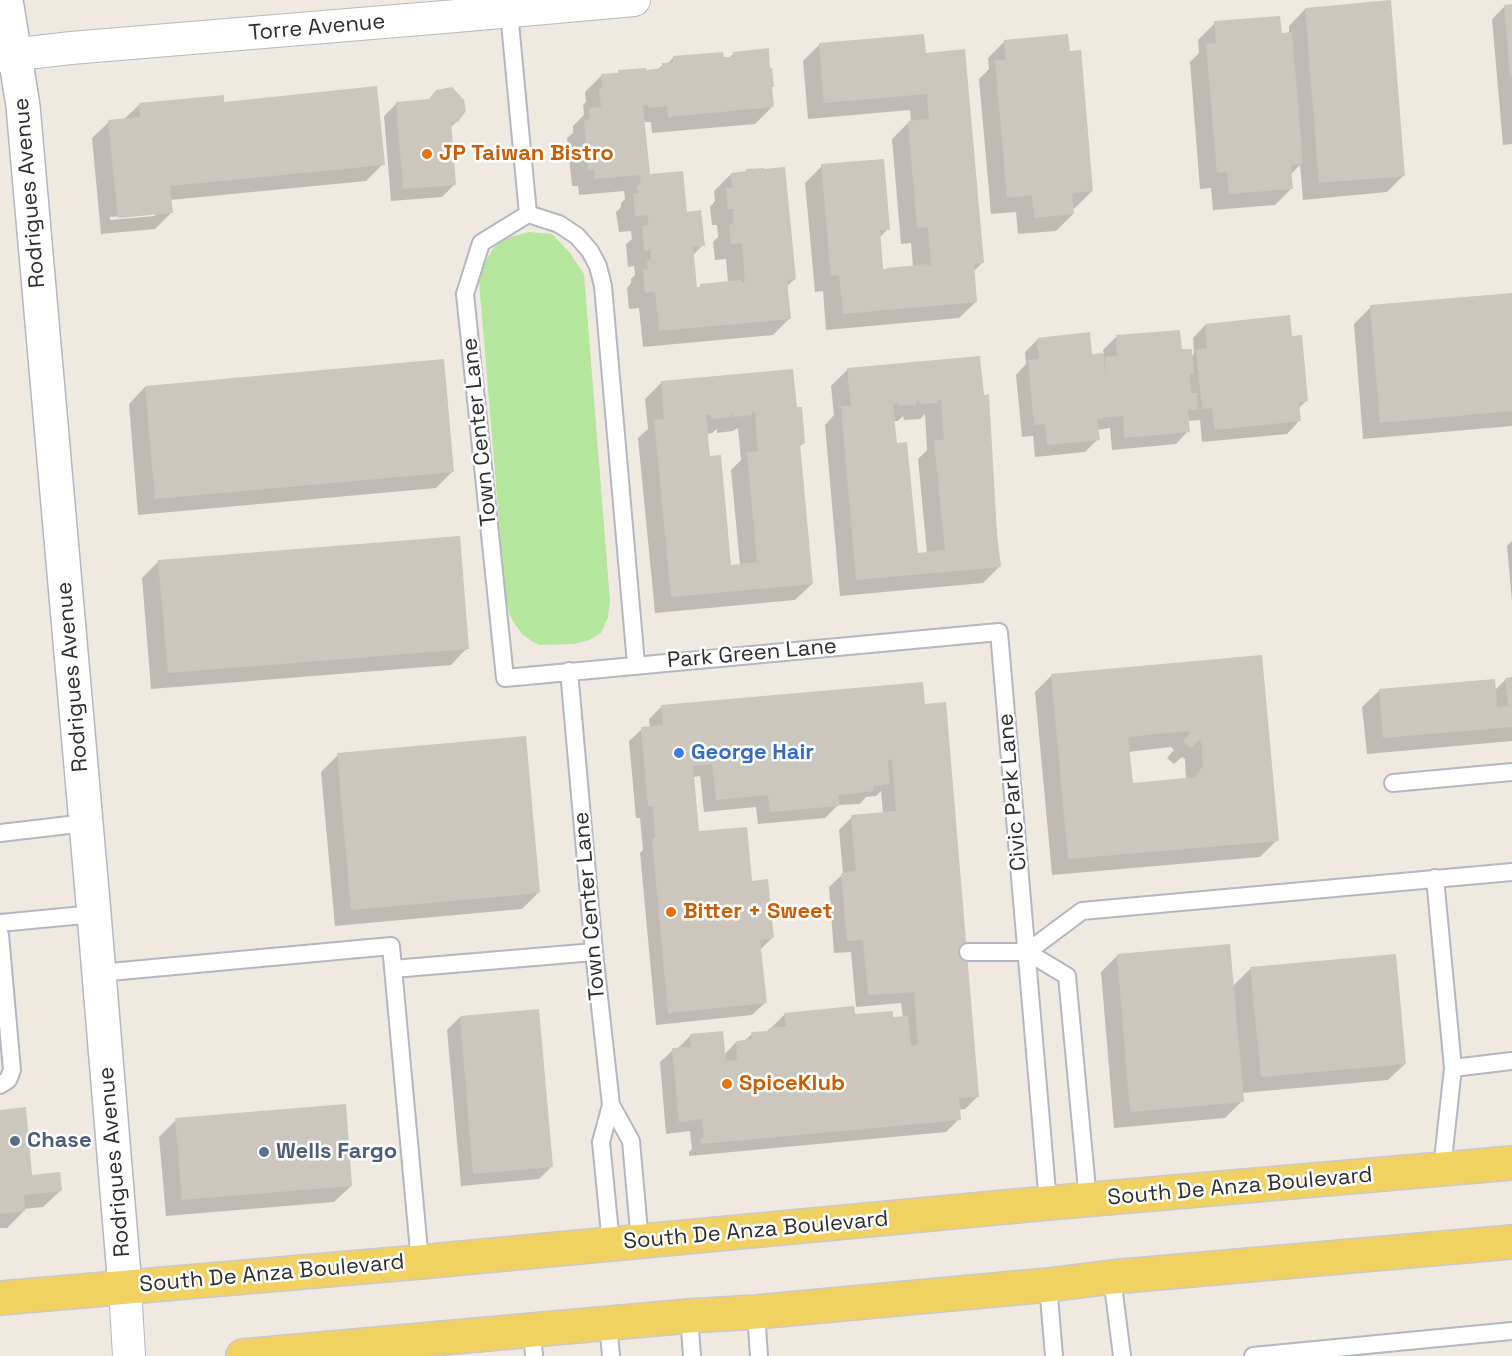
<!DOCTYPE html>
<html>
<head>
<meta charset="utf-8">
<style>
	body { margin:0 }
	canvas { display:block; background:#efe9e1 }
</style>
</head>
<body>
<canvas width="1512" height="1356"></canvas>
<script>
const g = document.querySelector('canvas').getContext('2d');
g.lineJoin = 'round';
function paint(path, color) { g.fillStyle = color; g.fill(path, 'evenodd'); }
const toPath = rows => new Path2D(rows.map(r => 'M' + r).join(''));
function stroke(path, color, width, dash) { g.strokeStyle = color; g.lineWidth = width; g.lineCap = dash ? 'butt' : 'round'; g.setLineDash(dash || []); g.stroke(path); }
function write(font, color, halo, rows, align = 'center') {
  g.font = font + ' "Space Grotesk",sans-serif'; g.lineWidth = 5; g.setLineDash([]); g.textBaseline = 'middle'; g.strokeStyle = halo; g.fillStyle = color; for (const [text, x, y, turn = 0] of rows) {
    g.save(); g.translate(x, y); g.rotate((+turn || 0) * Math.PI / 180); g.textAlign = isNaN(turn) ? turn : align; if (halo) g.strokeText(text, 0, 0); g.fillText(text, 0, 0); g.restore();
  }
}
const green = toPath([
	[529,232,552,234,570,253,584,274,610,601,608,617,601,633,589,640,574,644,539,645,530,640,522,634,513,621,509,613,505,592,479,281,483,265,493,249,502,241,510,237]
]);
const shadow = toPath([
	[1505,6,1512,6,1512,144,1503,145,1492,19],
	[1305,9,1404,175,1387,192,1303,200,1300,165,1290,175,1291,189,1275,205,1213,210,1211,188,1200,189,1190,62,1199,53,1198,40,1215,23,1281,35,1289,34,1289,26],
	[1005,41,1092,191,1075,208,1072,208,1073,214,1056,231,1018,234,1016,212,991,214,979,79,989,69,988,58],
	[820,44,924,55,982,263,973,272,976,302,959,318,826,330,823,291,815,292,805,183,822,166,888,229,879,238,882,271,913,267,911,243,901,244,892,139,908,123,911,122,910,110,808,119,803,61],
	[734,53,770,88,772,107,755,124,652,133,651,122,643,122,649,175,686,214,703,245,693,255,696,289,701,286,728,283,726,259,715,260,713,242,718,237,717,225,712,225,710,207,715,201,714,191,731,174,795,279,786,287,790,318,773,335,643,347,639,308,629,309,627,288,631,283,631,279,635,275,634,266,628,267,626,244,632,239,631,231,619,232,616,212,621,207,621,203,625,199,624,191,579,195,578,186,572,186,567,138,573,133,573,126,584,115,583,105,586,102,585,92,601,76,616,74,619,72,657,70,663,65,667,64,673,58,722,59,728,59],
	[223,103,383,164,366,181,170,200,172,212,155,229,101,234,92,138,109,122,123,120,139,105],
	[155,213,155,216,110,220,110,217],
	[397,103,457,121,450,128,455,184,442,197,391,201,384,116],
	[1512,295,1512,426,1363,439,1354,324,1371,307],
	[1205,325,1291,338,1307,400,1298,409,1299,421,1287,434,1202,442,1200,420,1187,421,1188,431,1176,444,1112,450,1110,428,1097,430,1098,439,1085,452,1035,457,1033,436,1022,437,1016,375,1026,364,1025,352,1038,339,1091,356,1104,354,1103,350,1116,337,1181,351,1191,357,1194,354,1193,338],
	[979,357,1000,566,983,583,840,596,825,425,834,415,831,386,848,369],
	[925,414,927,450,918,459,927,553,916,555,896,444,893,421,898,421,903,416,904,420,920,419],
	[662,382,795,409,804,443,799,447,812,584,795,600,655,613,638,438,648,429,645,399],
	[738,428,741,460,731,470,740,565,730,566,709,457,706,434,712,433,717,429,717,433,733,431],
	[145,387,452,472,436,488,138,515,129,404],
	[1512,541,1512,602,1507,546],
	[159,561,467,648,451,665,151,689,142,578],
	[1261,656,1277,840,1260,857,1052,875,1035,692,1052,675],
	[1171,747,1174,750,1167,758,1174,764,1182,757,1185,759,1186,780,1132,785,1128,752],
	[1506,679,1512,679,1512,741,1367,754,1362,707,1379,691,1494,691],
	[921,683,978,1096,965,1109,958,1110,959,1119,946,1132,689,1156,689,1152,692,1149,690,1131,666,1134,660,1062,673,1050,677,1049,690,1036,724,1055,736,1042,744,1041,752,1034,766,1033,769,1029,772,1029,772,1027,785,1014,854,1016,892,1019,903,1018,901,1003,856,1007,851,952,834,953,829,887,843,874,839,830,852,817,883,814,881,791,876,796,866,797,860,804,838,805,825,818,758,824,756,807,704,812,700,776,693,777,698,833,751,883,772,938,760,950,765,1003,752,1015,656,1025,640,853,643,850,640,818,636,818,629,741,642,729,650,728,649,719,662,706],
	[338,755,539,892,522,909,335,926,321,772],
	[1118,955,1232,987,1251,968,1405,1064,1388,1080,1241,1093,1242,1101,1225,1118,1114,1128,1101,972],
	[460,1017,551,1167,539,1179,461,1186,447,1030],
	[0,1111,31,1176,60,1191,43,1207,23,1209,24,1211,7,1228,0,1228],
	[176,1120,351,1186,334,1202,166,1216,159,1137]
]);
const building = toPath([
	[1391,0,1405,176,1319,183,1305,8],
	[1512,4,1512,77,1510,77,1504,5],
	[1280,16,1282,33,1292,32,1303,164,1291,165,1293,189,1229,194,1227,172,1217,173,1206,44,1216,43,1214,21],
	[924,34,926,53,965,49,984,263,974,264,977,302,843,314,839,275,831,276,821,164,884,159,890,230,880,230,883,269,887,269,887,268,928,264,927,266,931,266,928,227,917,228,908,121,929,119,927,94,824,103,819,43],
	[1068,34,1070,51,1081,50,1093,191,1072,193,1074,214,1034,218,1032,195,1007,198,995,60,1006,60,1004,40],
	[769,48,770,68,772,68,774,87,772,87,774,107,668,117,667,106,648,108,648,105,643,106,650,174,683,171,687,212,701,210,705,246,693,247,697,287,700,287,700,284,741,280,741,283,745,282,742,243,731,244,729,224,734,223,733,209,728,209,726,188,732,188,731,173,746,171,746,169,764,168,764,169,785,167,796,279,787,280,791,319,659,331,655,292,645,293,643,269,648,269,647,261,651,260,650,250,644,251,642,226,649,225,647,215,635,216,633,194,638,193,637,185,641,185,640,175,595,179,594,170,588,170,584,120,590,119,589,108,601,107,599,87,602,87,601,74,618,73,618,70,646,68,646,70,662,68,662,63,673,62,673,56,723,52,724,57,734,57,733,52],
	[377,86,385,165,170,186,173,213,118,218,108,120,140,117,139,103,224,95,224,102],
	[452,87,464,100,466,111,458,122,451,122,456,185,403,189,396,102,429,99,436,90],
	[1512,293,1512,411,1380,423,1370,305],
	[1290,315,1292,336,1302,335,1308,401,1299,402,1301,421,1215,430,1212,408,1202,409,1196,350,1207,348,1205,324],
	[1180,330,1182,349,1192,349,1194,374,1190,374,1191,393,1197,393,1198,409,1188,410,1190,432,1124,438,1123,416,1109,417,1097,419,1100,440,1047,445,1045,424,1034,425,1028,360,1039,359,1037,338,1090,332,1092,354,1103,353,1106,379,1105,357,1117,356,1116,335],
	[980,356,984,395,989,394,997,534,1001,567,856,580,841,406,851,406,847,368],
	[937,400,941,400,944,439,934,441,945,550,918,553,907,442,897,443,893,404,897,403,898,406,916,405,916,402,919,401,920,404,938,403],
	[444,359,454,472,155,499,145,386],
	[793,369,797,407,802,407,805,443,800,444,813,584,671,597,654,420,664,419,661,381],
	[755,412,758,451,747,452,757,562,731,565,721,455,710,456,706,415,710,415,711,419,731,417,730,414,733,413,733,417,752,415,752,413],
	[460,536,469,649,168,673,158,560],
	[1262,655,1279,841,1068,859,1051,674],
	[1188,731,1190,733,1183,741,1192,748,1199,740,1201,742,1203,766,1195,777,1133,783,1128,737],
	[1512,677,1512,727,1383,738,1379,689,1495,679,1497,707,1508,706,1505,678],
	[923,682,925,704,946,702,979,1097,959,1098,961,1120,701,1144,701,1138,704,1138,702,1119,679,1122,672,1048,691,1047,690,1034,723,1031,726,1061,737,1060,736,1041,752,1039,751,1032,769,1031,769,1028,786,1026,784,1013,854,1006,855,1014,893,1011,893,1017,908,1016,911,1046,918,1045,914,992,868,995,863,940,847,941,841,873,856,871,851,815,896,811,892,759,888,760,890,784,873,786,874,791,838,795,839,806,770,812,768,795,716,800,712,764,693,766,699,831,747,827,752,881,768,879,774,938,760,940,767,1003,668,1013,652,839,655,838,653,806,648,806,641,727,663,725,661,705],
	[526,736,540,893,351,910,337,753],
	[1230,944,1244,1102,1130,1112,1117,954],
	[1396,954,1406,1064,1261,1077,1250,967],
	[539,1009,553,1167,473,1174,460,1016],
	[346,1104,352,1186,182,1200,175,1118],
	[26,1107,32,1175,60,1172,62,1191,24,1195,25,1211,0,1214,0,1110]
]);
const lane = toPath([
	[509,12,528,214],
	[636,664,603,286,598,266,590,251,577,236,559,224,528,214,481,243,465,294,505,678,999,632,1048,1203],
	[569,671,594,952,611,1105,601,1142,611,1244],
	[1393,783,1512,772],
	[0,833,86,823],
	[1435,878,1453,1068,1442,1169],
	[0,923,94,914],
	[0,935,12,1070,8,1080,0,1085],
	[968,952,1027,952,1082,911,1512,872],
	[1027,952,1067,976,1088,1200],
	[393,969,594,952],
	[99,973,391,946,420,1262],
	[1453,1068,1512,1061],
	[611,1105,631,1141,640,1242],
	[1112,1277,1122,1356],
	[1048,1285,1054,1356],
	[756,1312,759,1356],
	[689,1316,692,1356],
	[608,1324,611,1356],
	[532,1330,534,1356],
	[1253,1356,1512,1331]
]);
const street = toPath([
	[0,56,71,48,456,16,634,0],
	[125,1287,129,1356]
]);
const secondary = toPath([
	[6,0,23,106,94,914,125,1287]
]);
const primary = toPath([
	[0,1298,420,1262,1048,1203,1512,1163],
	[243,1356,689,1316,756,1312,1048,1285,1112,1277,1512,1242]
]);
const markers = [
	[427,154,6,"#e8710a"],
	[679,753,6,"#3f7fe0"],
	[671,912,6,"#e8710a"],
	[727,1084,6,"#e8710a"],
	[15,1141,6,"#5c6f8a"],
	[264,1152,6,"#5c6f8a"]
];
const streetNames = [
	["Torre Avenue",317,28,-5],
	["Rodrigues Avenue",30,193,-95],
	["Town Center Lane",480,432,-96],
	["Park Green Lane",752,654,-5],
	["Rodrigues Avenue",73,677,-95],
	["Civic Park Lane",1013,792,-95],
	["Town Center Lane",590,906,-95],
	["Rodrigues Avenue",115,1162,-95],
	["South De Anza Boulevard",1240,1187,-5],
	["South De Anza Boulevard",756,1231,-5],
	["South De Anza Boulevard",272,1274,-5]
];
const foodNames = [
	["JP Taiwan Bistro",439,154],
	["Bitter + Sweet",683,912],
	["SpiceKlub",739,1084]
];
const shopNames = [
	["George Hair",691,753]
];
const serviceNames = [
	["Chase",27,1141],
	["Wells Fargo",276,1152]
];
paint(green, '#b6e59e');
paint(shadow, '#0003');
paint(building, '#cbc7bf');
stroke(lane, '#b4b7c1', 20);
stroke(street, '#b4b7c1', 34);
stroke(secondary, '#b4b7c1', 36);
stroke(primary, '#c9c9c9', 36);
stroke(lane, '#fff', 16);
stroke(street, '#fff', 32);
stroke(secondary, '#fff', 33);
stroke(primary, '#f2d163', 33);
for (const [x, y, r, color] of markers) { const dot = new Path2D(); dot.arc(x, y, r, 0, 2 * Math.PI); g.fillStyle = color; g.fill(dot); stroke(dot, '#fff', 2); }
write('22px', '#2e2e2e', '#fff', streetNames);
write('bold 22px', '#c56008', '#fff', foodNames, 'left');
write('bold 22px', '#366cbe', '#fff', shopNames, 'left');
write('bold 22px', '#4e5e75', '#fff', serviceNames, 'left');
</script>
</body>
</html>
